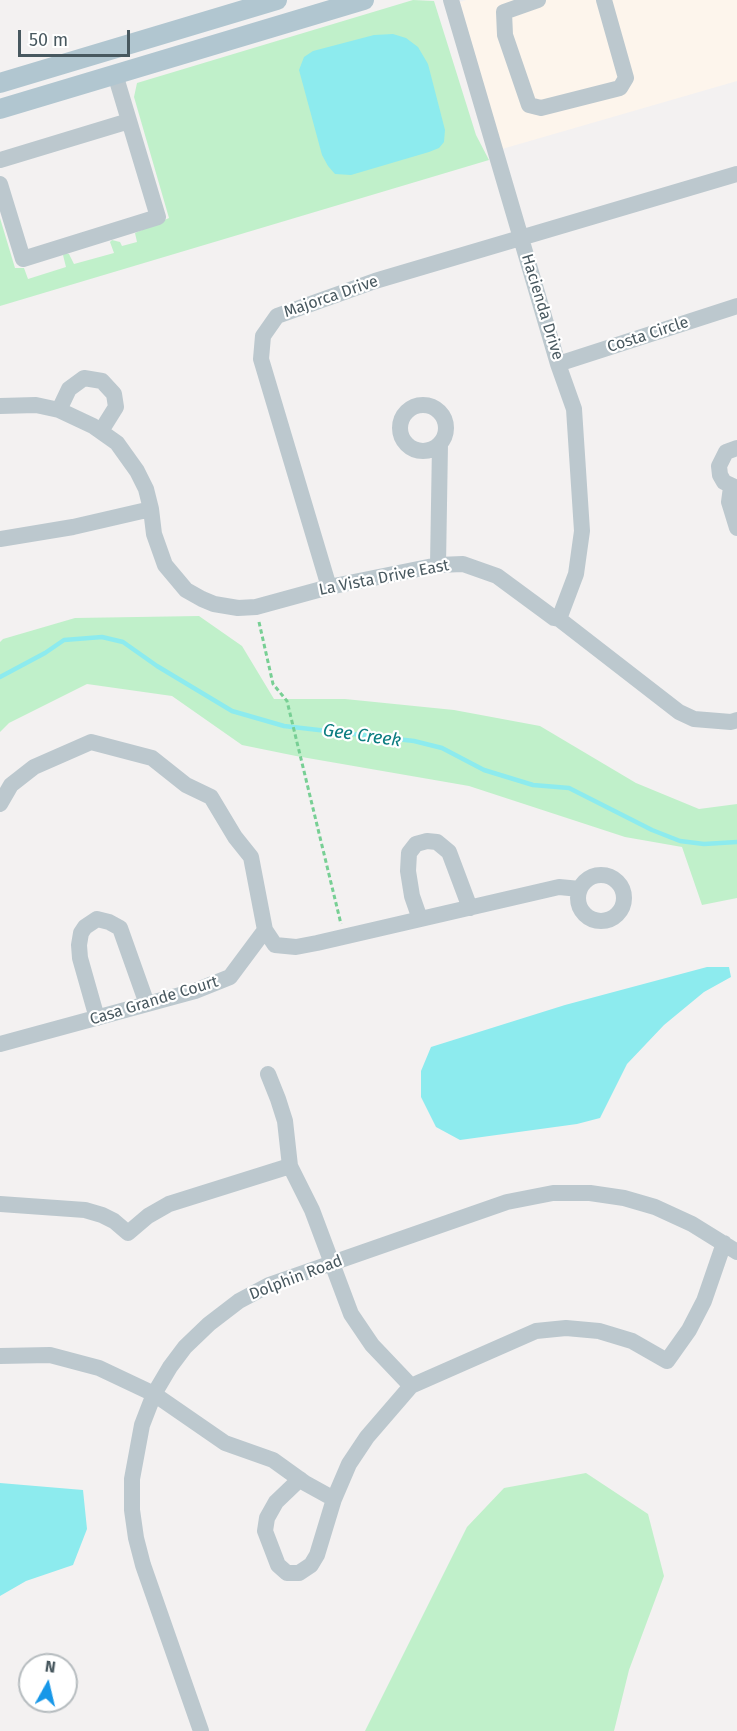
<!DOCTYPE html>
<html>
<head>
<meta charset="utf-8">
<style>
	body { margin:0 }
	#map { position:relative; width:737px; height:1731px; overflow:hidden; background:#f3f1f1; font-family:"Fira Sans",sans-serif }
	canvas { display:block }
	.north { position:absolute; left:18px; top:1653px; width:60px; height:60px; box-sizing:border-box; background:#fff; border:2px solid #b6bcbf; border-radius:50%; rotate:8deg; font-size:16px; font-weight:700; line-height:24px; text-align:center; color:#48585f }
	.north::after { content:''; display:block; margin:auto; width:21px; height:27px; background:#1797e8; clip-path:polygon(50% 0,100% 100%,50% 72%,0 100%) }
	.scale { position:absolute; left:18px; top:30px; width:112px; height:27px; box-sizing:border-box; border:3px solid #48585f; border-top:0; padding-left:8px; font-size:18px; line-height:21px; white-space:nowrap; color:#48585f; -webkit-text-stroke:4px #fff; paint-order:stroke }
</style>
</head>
<body>
<div id="map">
<canvas width="737" height="1731"></canvas>
<div class="north">N</div>
<div class="scale">50 m</div>
</div>
<script>
const g = document.querySelector('canvas').getContext('2d');
g.lineJoin = 'round';
function paint(path, color) { g.fillStyle = color; g.fill(path, 'evenodd'); }
const toPath = rows => new Path2D(rows.map(r => 'M' + r).join(''));
function stroke(path, color, width, dash) { g.strokeStyle = color; g.lineWidth = width; g.lineCap = dash ? 'butt' : 'round'; g.setLineDash(dash || []); g.stroke(path); }
function write(font, color, halo, rows, align = 'center') {
  g.font = font + ' "Fira Sans",sans-serif'; g.lineWidth = 4.5; g.setLineDash([]); g.textBaseline = 'middle'; g.strokeStyle = halo; g.fillStyle = color; for (const [text, x, y, turn = 0] of rows) {
    g.save(); g.translate(x, y); g.rotate((+turn || 0) * Math.PI / 180); g.textAlign = isNaN(turn) ? turn : align; if (halo) g.strokeText(text, 0, 0); g.fillText(text, 0, 0); g.restore();
  }
}
const commercial = toPath([
	[466,0,737,0,737,81,502,149,460,2]
]);
const green = toPath([
	[413,0,434,1,476,135,489,160,0,306,0,218,15,268,24,268,28,279,66,267,63,255,66,253,69,254,74,264,114,253,110,242,112,240,120,242,122,246,137,242,135,233,169,218,134,97,137,83],
	[199,616,242,646,274,699,345,699,454,710,540,726,636,783,699,809,737,804,737,898,702,905,682,847,625,837,469,786,296,756,242,745,172,696,87,684,9,723,0,732,0,642,3,639,75,618],
	[586,1473,648,1514,664,1576,629,1670,614,1731,365,1731,467,1527,504,1488]
]);
const water = toPath([
	[393,34,406,38,418,47,428,64,445,130,444,142,439,148,429,152,351,175,335,174,328,166,322,155,299,70,304,57,313,51,374,35],
	[707,967,729,967,731,977,704,992,664,1025,627,1064,600,1118,577,1124,460,1140,436,1127,421,1097,421,1071,431,1047,565,1005],
	[0,1483,83,1490,87,1529,73,1565,26,1581,0,1596]
]);
const stream = toPath([
	[0,677,45,653,64,640,102,637,123,642,157,666,232,711,284,726,414,741,442,748,484,770,533,785,569,788,652,830,680,841,704,844,737,842]
]);
const path = toPath([
	[259,622,273,684,287,701,341,924]
]);
const minor = toPath([
	[451,0,558,364,574,409,582,531,576,574,559,619],
	[538,0,504,12,505,35,529,105,541,108,620,88,626,78,604,0],
	[0,160,129,121],
	[0,184,23,259,158,217,115,74],
	[558,364,737,306],
	'400 428a23 23 0 1 1 46 0a23 23 0 1 1-46 0Z',
	[0,406,36,405,59,410,93,426,117,443,137,471,146,489,151,509,154,534,165,565,186,590,202,599,214,604,238,608,256,607,329,587,438,565,463,564,497,576,554,618,559,619,679,712,694,719,731,722,737,720],
	[59,410,69,389,84,378,102,381,114,394,116,407,101,431],
	[737,448,726,452,719,466,720,475,724,482,737,488],
	[731,487,729,502,737,528],
	[0,539,73,527,151,509],
	[438,565,440,444],
	[329,587,261,359,263,336,277,316,375,281,737,174],
	[0,804,11,785,34,767,91,742,152,758,186,785,211,797,235,837,251,857,265,930,275,945,296,947,317,943,559,887,580,889],
	'578 898a23 23 0 1 1 46 0a23 23 0 1 1-46 0Z',
	[420,919,412,896,408,871,409,853,416,844,427,841,437,842,449,852,470,908],
	[97,1018,80,958,79,945,81,933,85,927,97,919,109,922,120,928,147,1004],
	[0,1044,195,991,230,977,265,930],
	[268,1074,278,1099,285,1121,290,1166,312,1210,351,1314,372,1345,411,1386],
	[0,1204,85,1210,102,1215,114,1221,128,1233,148,1216,169,1204,290,1166],
	[0,1356,50,1355,99,1368,154,1394,225,1443,273,1460,305,1483,334,1499],
	[300,1479,276,1502,267,1518,265,1531,278,1565,287,1573,299,1573,311,1565,317,1555,334,1499,349,1464,367,1437,411,1386,536,1331,566,1328,599,1331,632,1341,667,1361,689,1330,704,1301,724,1243],
	[201,1731,143,1565,136,1538,132,1510,132,1479,142,1425,154,1394,170,1367,185,1347,209,1324,239,1301,269,1285,507,1202,553,1193,590,1193,624,1198,655,1207,692,1224,737,1252]
]);
const major = toPath([
	[0,83,277,0],
	[0,109,364,0]
]);
const streetNames = [
	["Majorca Drive",331,297,-19],
	["Hacienda Drive",542,307,73],
	["Costa Circle",648,335,-18],
	["La Vista Drive East",384,578,-11],
	["Casa Grande Court",154,1001,-17],
	["Dolphin Road",296,1278,-21]
];
const waterNames = [
	["Gee Creek",362,736,8]
];
paint(commercial, '#fdf5ec');
paint(green, '#c0f0ca');
paint(water, '#8debee');
stroke(stream, '#8debee', 4.5);
stroke(path, '#77cf94', 3, [4.5, 3]);
stroke(minor, '#bcc8ce', 16);
stroke(major, '#b1c6d0', 20);
write('16px', '#48585f', '#fff', streetNames);
write('italic 18px', '#0c7d80', '#fff', waterNames);
</script>
</body>
</html>
